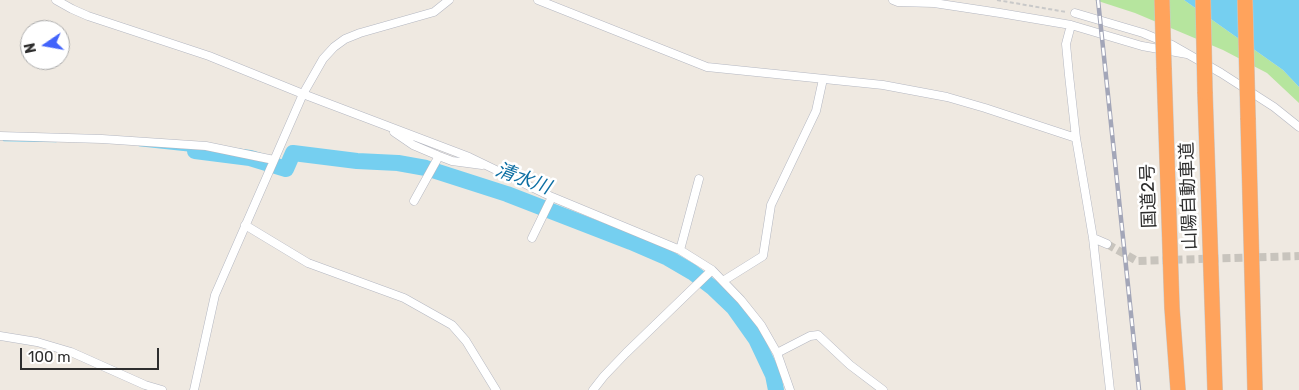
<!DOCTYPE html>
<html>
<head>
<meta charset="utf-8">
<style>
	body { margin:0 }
	#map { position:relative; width:1299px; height:390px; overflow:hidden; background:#efe9e1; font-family:Rubik,sans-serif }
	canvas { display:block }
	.north { position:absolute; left:20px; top:20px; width:50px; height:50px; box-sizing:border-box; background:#fff; border:1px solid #ababab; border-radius:50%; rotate:258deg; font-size:14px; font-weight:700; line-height:20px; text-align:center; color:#2e2e2e }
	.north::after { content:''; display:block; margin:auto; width:18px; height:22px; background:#4264fb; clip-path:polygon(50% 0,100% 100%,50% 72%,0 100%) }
	.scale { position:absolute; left:20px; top:348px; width:139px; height:22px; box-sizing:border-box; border:2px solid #2e2e2e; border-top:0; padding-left:6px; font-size:15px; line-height:18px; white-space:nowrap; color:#2e2e2e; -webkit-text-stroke:4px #fff; paint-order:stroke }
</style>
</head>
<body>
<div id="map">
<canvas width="1299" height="390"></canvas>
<div class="north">N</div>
<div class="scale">100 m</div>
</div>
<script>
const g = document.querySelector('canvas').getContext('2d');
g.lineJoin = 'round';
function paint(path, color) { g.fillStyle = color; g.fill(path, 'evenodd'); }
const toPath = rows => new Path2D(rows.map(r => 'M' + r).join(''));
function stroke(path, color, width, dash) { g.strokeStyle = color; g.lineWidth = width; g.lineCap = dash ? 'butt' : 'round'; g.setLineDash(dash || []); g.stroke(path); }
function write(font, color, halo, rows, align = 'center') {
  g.font = font + ' Rubik,"Noto Sans JP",sans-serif'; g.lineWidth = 5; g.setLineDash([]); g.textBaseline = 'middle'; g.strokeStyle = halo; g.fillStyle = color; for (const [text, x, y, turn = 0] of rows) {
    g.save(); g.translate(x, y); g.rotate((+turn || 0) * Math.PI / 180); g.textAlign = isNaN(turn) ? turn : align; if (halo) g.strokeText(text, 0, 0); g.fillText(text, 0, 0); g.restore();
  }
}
const green = toPath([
	[1095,0,1184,0,1283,70,1299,87,1299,103,1267,73,1223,50,1135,13]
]);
const water = toPath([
	[1184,0,1299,0,1299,87,1283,70]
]);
const stream = toPath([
	[4,140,56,141],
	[139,145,195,151]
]);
const river = toPath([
	[195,151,250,158,286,169,293,153,357,161,398,163,426,168,507,194,631,242,668,258,692,272,713,288,734,308,756,339,773,375,776,390]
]);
const streetTunnel = toPath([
	[1107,244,1137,261,1299,256]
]);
const path = toPath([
	[997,0,1066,12]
]);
const street = toPath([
	[56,0,72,9,88,16,209,56,303,94,469,157,552,197,680,250,712,270,741,300,761,325,777,353,790,390],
	[538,0,707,67,883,85,947,97,985,108,1076,138],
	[893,0,898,2,934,3,1000,13,1071,25,1142,46,1187,54],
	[1075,13,1143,33,1172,45,1221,73,1274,107,1299,127],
	[1071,25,1066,44,1069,75,1076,138,1093,238,1110,390],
	[394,132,413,145,439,156,452,161,482,165],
	[0,136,102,139,206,146,274,160],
	[414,201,439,156],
	[245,225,308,263,404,298,452,325,466,341,496,390],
	[532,238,552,197],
	[1093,238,1107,244],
	[680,250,699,179],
	[723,281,763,256,771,205,816,111,823,79],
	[0,336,37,342,71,352,145,385,162,390],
	[777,353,810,336,818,335,850,365,883,390],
	[194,390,215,295,303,94,323,59,334,47,345,39,360,33,434,12,449,0],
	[593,390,604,376,626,353,712,270]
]);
const highway = toPath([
	[1164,68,1172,308,1178,390],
	[1205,92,1215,390],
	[1248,118,1255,390]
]);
const rail = toPath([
	[1098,0,1139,390]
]);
const highwayBridge = toPath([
	[1162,0,1164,68],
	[1203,0,1205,92],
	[1245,0,1248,118]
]);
const streetNames = [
	["国道2号",1149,196,-92],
	["山陽自動車道",1189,196,-92]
];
const waterNames = [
	["清水川",523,179,20]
];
paint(green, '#b6e59e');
paint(water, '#75cff0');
stroke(stream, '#75cff0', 2.5);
stroke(river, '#75cff0', 16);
stroke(streetTunnel, '#c8c4bd', 8, [8, 4]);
stroke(street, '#b4b7c1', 9);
stroke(highway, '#c9c9c9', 16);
stroke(path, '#c9c9c9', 2, [4, 2.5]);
stroke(street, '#fff', 8);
stroke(highway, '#ffa35c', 15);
stroke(rail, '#a3a6b8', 4.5);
stroke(rail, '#fff', 2.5, [8]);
stroke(highwayBridge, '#c9c9c9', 16, []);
stroke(highwayBridge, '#ffa35c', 15);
write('18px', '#2e2e2e', '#fff', streetNames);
write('italic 19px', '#0d6fa3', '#fff', waterNames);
</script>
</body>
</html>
